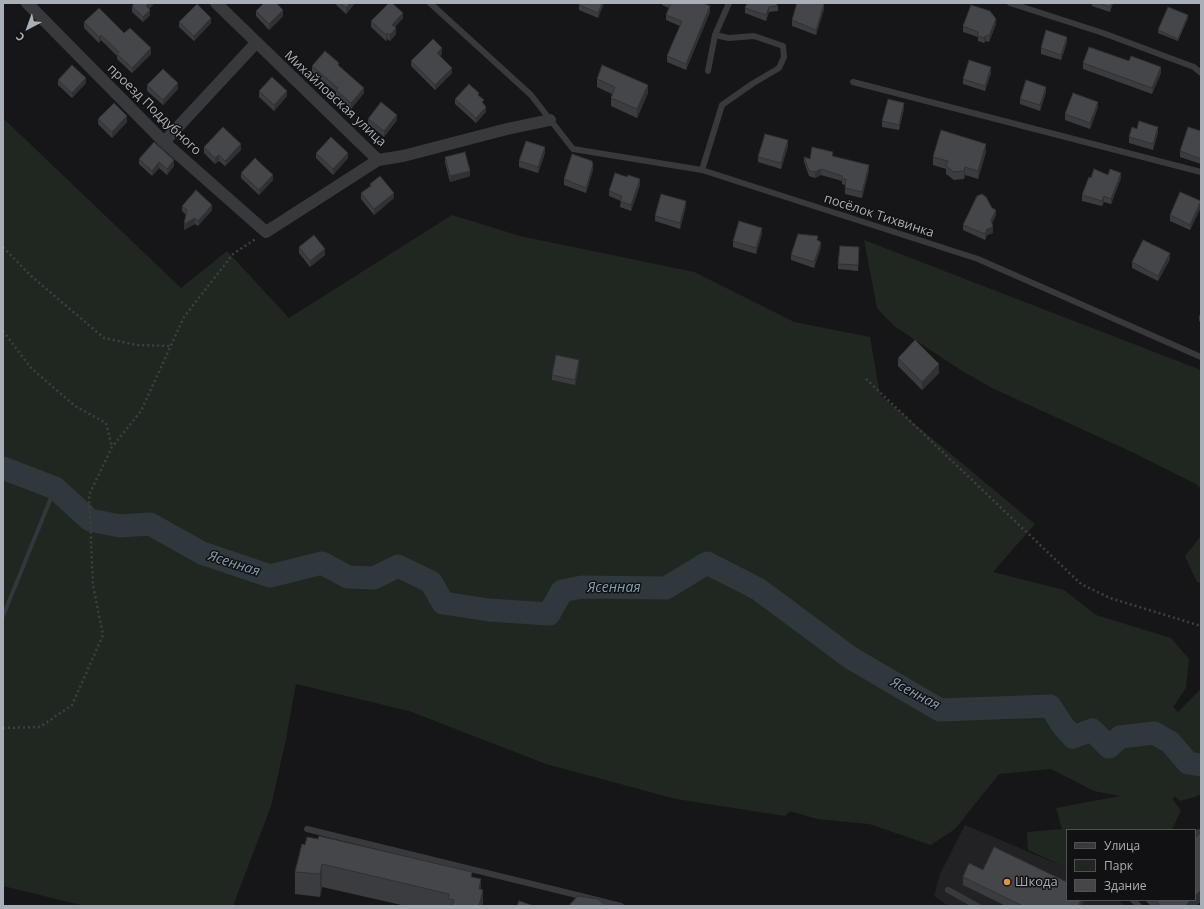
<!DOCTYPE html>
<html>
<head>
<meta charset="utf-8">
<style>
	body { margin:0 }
	#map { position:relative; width:1204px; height:909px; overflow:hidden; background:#161618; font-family:"Open Sans",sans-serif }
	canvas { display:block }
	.frame { position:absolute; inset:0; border:4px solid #a9afb6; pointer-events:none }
	.legend { position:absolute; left:1066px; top:829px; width:130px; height:72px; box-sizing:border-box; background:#111113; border:1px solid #4e5054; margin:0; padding:5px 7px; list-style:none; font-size:12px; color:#a9afb6 }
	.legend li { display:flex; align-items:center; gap:8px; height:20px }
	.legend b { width:20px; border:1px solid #4e5054 }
	.north { position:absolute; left:8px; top:8px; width:40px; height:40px; -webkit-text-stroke:3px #111113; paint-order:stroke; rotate:221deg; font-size:11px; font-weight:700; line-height:16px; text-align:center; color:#a9afb6 }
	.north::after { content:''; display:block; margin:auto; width:14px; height:18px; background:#a9afb6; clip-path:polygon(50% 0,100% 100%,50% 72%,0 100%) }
</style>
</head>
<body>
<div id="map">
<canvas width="1204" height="909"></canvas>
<div class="frame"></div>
<ul class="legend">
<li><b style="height:5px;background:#37393c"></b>Улица</li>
<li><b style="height:11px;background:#202720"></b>Парк</li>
<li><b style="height:11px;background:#45464a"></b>Здание</li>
</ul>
<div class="north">С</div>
</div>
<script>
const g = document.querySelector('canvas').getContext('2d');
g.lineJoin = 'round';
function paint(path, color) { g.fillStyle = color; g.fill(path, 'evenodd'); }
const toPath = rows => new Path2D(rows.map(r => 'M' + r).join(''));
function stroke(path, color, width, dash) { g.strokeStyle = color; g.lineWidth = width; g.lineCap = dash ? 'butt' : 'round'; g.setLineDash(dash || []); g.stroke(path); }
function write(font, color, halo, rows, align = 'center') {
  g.font = font + ' "Open Sans",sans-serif'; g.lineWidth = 3; g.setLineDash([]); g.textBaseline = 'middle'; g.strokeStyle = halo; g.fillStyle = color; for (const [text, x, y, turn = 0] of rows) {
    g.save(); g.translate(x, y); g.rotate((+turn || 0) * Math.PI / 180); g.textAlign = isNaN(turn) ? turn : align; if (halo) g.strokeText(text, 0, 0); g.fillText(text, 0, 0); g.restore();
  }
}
const built = toPath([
	[965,825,1067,868,1067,900,1118,900,1124,906,948,906,934,896,940,874]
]);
const green = toPath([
	[3,118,181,288,227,251,289,318,452,215,520,236,694,272,794,322,870,337,880,395,1035,524,993,572,1064,590,1096,615,1171,638,1189,659,1186,688,1173,707,1178,712,1201,689,1201,795,1180,801,1174,796,1173,800,1181,810,1172,830,1067,830,1067,868,1028,850,1027,832,1062,829,1056,808,1120,796,1094,791,1051,769,999,774,955,829,931,845,869,824,817,819,790,811,785,816,676,799,546,764,409,711,296,684,286,739,271,806,233,906,85,906,3,886],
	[864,240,1201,370,1201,489,1196,484,1134,453,992,388,959,369,894,326,877,308],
	[1201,536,1201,583,1197,582,1185,556]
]);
const stream = toPath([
	[3,616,55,488]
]);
const river = toPath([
	[3,468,55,488,90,520,120,526,150,524,202,553,270,576,322,563,348,577,374,578,398,566,431,582,443,603,489,610,549,614,562,591,582,587,666,588,707,563,758,589,851,658,940,710,1050,706,1063,726,1073,737,1092,730,1109,747,1120,737,1154,733,1170,742,1188,763,1201,765]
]);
const path = toPath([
	[3,247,30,275,104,338,137,345,171,346],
	[3,331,31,368,75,406,106,423,112,447],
	[866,379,1081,584,1110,598,1201,626],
	[3,728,40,727,72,705,103,635,93,585,89,495,112,447,141,411,184,317,233,254,257,238]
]);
const lane = toPath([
	[430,3,531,95,573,149,702,170,978,259,1201,357],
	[1010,3,1103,33,1194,67,1201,73],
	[708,71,715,35],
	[853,82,1201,172],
	[702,170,722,105,752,84,779,68,784,57,783,46,754,36,729,38,715,35,729,3],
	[307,829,581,896,572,906],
	[1195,833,1201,832],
	[948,890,977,906],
	[581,896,621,906],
	[1133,900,1139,906]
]);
const street = toPath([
	[27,3,164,142,266,232,378,160],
	[216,3,378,160,403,156,507,129,550,120],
	[164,142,256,43]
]);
const wall = toPath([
	[154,3,149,9,150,15,143,22,132,12,132,6],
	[334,3,355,3,346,14],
	[580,3,604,3,598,18,579,10,579,5],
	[662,3,703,3,710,12,686,70,667,62,667,56,680,26,666,20,666,15,669,8,662,5],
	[1092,3,1113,3,1110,12,1092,6],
	[778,6,778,11,769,12,766,21,745,13,745,8],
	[824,9,816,35,792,26,792,20],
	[256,11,283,16,269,30,256,16],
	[403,18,395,27,396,34,390,41,387,39,386,41,371,27,371,21],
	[1188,18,1178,41,1158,33,1158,30],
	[84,22,124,33,151,54,132,73,117,59,117,56,101,40,99,43,84,28],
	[179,22,211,23,194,41,179,27],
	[996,24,989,42,986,41,984,43,978,41,978,37,963,32,963,26],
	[1067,42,1061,60,1041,54,1041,48],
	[442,54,440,56,452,73,435,90,411,66,411,61],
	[1083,63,1161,73,1152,94,1083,69],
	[312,66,339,66,364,93,351,109,336,96,336,92,312,72],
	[991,73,985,91,963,84,963,79],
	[597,79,648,93,637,118,611,106,611,98,612,94,597,87],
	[58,80,86,83,72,98,58,85],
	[147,85,178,89,163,105,147,91],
	[259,91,287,96,274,111,259,97],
	[1046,92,1040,111,1020,104,1020,99],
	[479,97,484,104,486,112,476,123,455,104,455,99],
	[1098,107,1090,129,1065,120,1065,114],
	[904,108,899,130,882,127,882,121],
	[98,119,127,122,112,138,98,124],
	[368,119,397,120,384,137,368,124],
	[1137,129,1158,132,1153,150,1129,143,1129,137],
	[1201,131,1201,164,1180,157,1180,151],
	[788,146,781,169,758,162,758,157],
	[204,147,241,150,225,166,219,161,215,164,204,153],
	[986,152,978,179,965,175,964,179,954,180,946,174,946,169,933,165,933,157],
	[316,153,348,158,333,175,316,158],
	[545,153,538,173,519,167,519,161],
	[833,156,869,170,862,198,845,194,845,185,842,184,842,181,821,175,815,178,809,176,804,162,804,157,810,159],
	[445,157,470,176,450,182,445,163],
	[139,159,174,166,167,175,159,168,152,176,139,164],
	[593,170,586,193,564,185,564,179],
	[241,173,273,180,259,195,241,178],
	[1108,175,1121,178,1111,204,1104,202,1102,206,1082,201,1082,195,1091,178],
	[627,177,640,185,631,211,620,207,621,201,609,196,609,191],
	[370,184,394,198,374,215,361,199,361,193,370,186],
	[182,206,212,210,198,226,195,224,184,230,186,215,182,211],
	[686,206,680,229,655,221,655,216],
	[1201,207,1190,230,1170,221,1170,215],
	[992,208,996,215,992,223,993,233,987,235,985,240,963,230,963,225],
	[762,233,756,254,733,247,733,241],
	[299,247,325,255,310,267,299,253],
	[821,247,814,268,791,260,791,255],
	[859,253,858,271,838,269,838,264],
	[1170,259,1158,281,1132,268,1132,262],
	[1201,313,1201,328,1201,322,1199,321,1199,316],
	[898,358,939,373,922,390,898,366],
	[579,366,575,385,552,380,552,375],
	[1201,832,1201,901,1196,906,1151,906,1145,900,1195,900],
	[302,844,472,877,481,890,483,906,406,906,322,887,320,897,295,894,295,872],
	[983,870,1082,906,1006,906,963,885,963,877]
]);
const shadedWall = toPath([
	[149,3,154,3,154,4,146,12,146,6],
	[350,3,355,3,346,14,346,8],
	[602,3,604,3,598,18,598,13],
	[1111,3,1113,3,1110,12,1110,7],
	[824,4,824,9,816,35,816,30],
	[710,6,710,12,686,70,686,64],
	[769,7,769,12,766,21,766,15],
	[150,10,150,15,143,22,143,17],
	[283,10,283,16,269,30,269,24],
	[403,13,403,18,392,30,392,25],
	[1188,15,1188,18,1178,41,1178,39],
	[211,18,211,23,194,41,194,36],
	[996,19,996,24,989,42,989,36],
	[396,28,396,34,390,41,390,35],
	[387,33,387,39,386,41,386,35],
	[101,35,101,40,99,43,99,37],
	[986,35,986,41,984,43,984,38],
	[1067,37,1067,42,1061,60,1061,55],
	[151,48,151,54,132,73,132,68],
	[442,48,442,54,437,58,437,53],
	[991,67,991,73,985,91,985,86],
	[1161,67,1161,73,1152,94,1152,88],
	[452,68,452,73,435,90,435,85],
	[86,78,86,83,72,98,72,93],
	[178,83,178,89,163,105,163,100],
	[648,85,648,93,637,118,637,109],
	[1046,87,1046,92,1040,111,1040,105],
	[364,88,364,93,351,109,351,103],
	[287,91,287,96,274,111,274,105],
	[1098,102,1098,107,1090,129,1090,123],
	[904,103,904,108,899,130,899,125],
	[486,107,486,112,476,123,476,118],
	[397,115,397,120,384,137,384,131],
	[127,116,127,122,112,138,112,132],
	[1158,127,1158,132,1153,150,1153,144],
	[788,140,788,146,781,169,781,163],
	[241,144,241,150,225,166,225,161],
	[986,144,986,152,978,179,978,171],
	[545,147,545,153,538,173,538,167],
	[348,153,348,158,333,175,333,169],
	[219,155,219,161,215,164,215,158],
	[174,160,174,166,167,175,167,169],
	[159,162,159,168,152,176,152,171],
	[593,165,593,170,586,193,586,188],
	[869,165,869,170,862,198,862,192],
	[965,167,965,175,964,179,964,171],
	[821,169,821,175,815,178,815,172],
	[470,171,470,176,450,182,450,176],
	[1121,173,1121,178,1111,204,1111,199],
	[273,175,273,180,259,195,259,190],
	[640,179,640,185,631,211,631,205],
	[394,193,394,198,374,215,374,209],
	[1104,196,1104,202,1102,206,1102,201],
	[686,201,686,206,680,229,680,223],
	[1201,201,1201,207,1190,230,1190,225],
	[212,205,212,210,198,226,198,221],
	[996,210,996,215,991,225,991,220],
	[195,218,195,224,184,230,184,224],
	[993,227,993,233,987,235,985,240,985,234,987,229],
	[762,228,762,233,756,254,756,248],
	[821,242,821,247,814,268,814,262],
	[325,249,325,255,310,267,310,261],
	[1170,253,1170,259,1158,281,1158,276],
	[579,360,579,366,575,385,575,380],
	[939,364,939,373,922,390,922,382],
	[322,864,322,887,320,897,320,874],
	[481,879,481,899,483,890,483,906,479,906,479,889],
	[1201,890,1201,901,1196,906,1185,906,1191,900,1195,900,1195,896],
	[1081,900,1084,900,1082,906,1078,906]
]);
const building = toPath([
	[135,3,149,3,146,6,150,10,143,17,132,6,135,3],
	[264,3,276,3,283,10,269,24,256,11,264,3],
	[340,3,350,3,346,8,340,3],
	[389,3,392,3,403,13,392,25,396,28,390,35,387,33,386,35,371,21,389,3],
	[580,3,602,3,598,13,579,5,580,3],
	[671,3,703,3,710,6,686,64,667,56,682,21,666,15,671,3],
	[747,3,775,3,778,6,769,7,766,15,745,8,747,3],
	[797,3,822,3,824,4,816,30,792,20,797,3],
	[1099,3,1111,3,1110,7,1099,3],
	[197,4,211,18,194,36,179,22,197,4],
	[971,5,990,11,996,19,989,36,986,35,984,38,978,36,978,32,963,26,971,5],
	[1168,7,1188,15,1178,39,1158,30,1168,7],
	[99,8,124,33,130,28,151,48,132,68,117,54,119,52,101,35,99,37,84,22,99,8],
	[1046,30,1067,37,1061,55,1041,48,1046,30],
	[433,39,442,48,437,53,452,68,435,85,411,61,433,39],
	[1089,47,1129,61,1131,56,1161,67,1152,88,1083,63,1089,47],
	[325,51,339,63,338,65,364,88,351,103,336,90,338,88,312,66,325,51],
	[969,60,991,67,985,86,963,79,969,60],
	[72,65,86,78,72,93,58,80,72,65],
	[602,65,648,85,637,109,611,98,615,87,597,79,602,65],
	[163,69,178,83,163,100,147,85,163,69],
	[272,77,287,91,274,105,259,91,272,77],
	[1026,80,1046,87,1040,105,1020,99,1026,80],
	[469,84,479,93,478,95,484,100,482,102,486,107,476,118,455,99,469,84],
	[1073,93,1098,102,1090,123,1065,114,1073,93],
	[888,99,904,103,899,125,882,121,888,99],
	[381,102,397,115,384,131,368,119,381,102],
	[114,103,127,116,112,132,98,119,114,103],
	[1139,121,1158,127,1153,144,1129,137,1132,127,1137,129,1139,121],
	[223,127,241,144,225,161,219,155,215,158,204,147,223,127],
	[1188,127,1201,131,1201,159,1180,151,1188,127],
	[941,130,986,144,978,171,965,167,964,171,954,172,946,166,948,161,933,157,941,130],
	[765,134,788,140,781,163,758,157,765,134],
	[331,137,348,153,333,169,316,153,331,137],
	[526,141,545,147,538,167,519,161,526,141],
	[154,142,174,160,167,169,159,162,152,171,139,159,154,142],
	[812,147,833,152,832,156,869,165,862,192,845,188,846,179,842,179,842,176,821,169,815,172,809,171,804,157,810,159,812,147],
	[465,152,470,171,450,176,445,157,465,152],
	[572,154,592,161,593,165,586,188,564,179,572,154],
	[255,158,273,175,259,190,241,173,255,158],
	[1094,169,1108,175,1110,169,1121,173,1111,199,1104,196,1102,201,1082,195,1089,177,1091,178,1094,169],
	[615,173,627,177,628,175,640,179,631,205,620,201,622,196,609,191,615,173],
	[380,176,394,193,374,209,361,193,371,186,370,184,380,176],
	[196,190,212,205,198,221,195,218,184,224,187,210,182,206,196,190],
	[1180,192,1201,201,1190,225,1170,215,1180,192],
	[661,194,686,201,680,223,655,216,661,194],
	[982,194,986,197,992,208,996,210,991,220,993,227,987,229,985,234,963,225,977,196,982,194],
	[739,221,762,228,756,248,733,241,739,221],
	[798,234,818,236,817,240,821,242,814,262,791,255,798,234],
	[314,235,325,249,310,261,299,247,314,235],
	[1143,240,1170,253,1158,276,1132,262,1143,240],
	[840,246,859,247,858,265,838,264,840,246],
	[915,340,939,364,922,382,898,358,915,340],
	[556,355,579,360,575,380,552,375,556,355],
	[1201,832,1201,890,1195,896,1195,838,1201,832],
	[319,836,472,872,471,877,481,879,479,889,483,890,479,906,452,906,454,900,448,899,449,894,322,864,320,874,295,872,302,844,305,845,307,837,318,839,319,836],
	[994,847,1067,882,1067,900,1081,900,1078,906,1023,906,963,877,969,863,983,870,994,847],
	[578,896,598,899,606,906,569,906,578,896],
	[1155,900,1191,900,1185,906,1161,906,1155,900],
	[519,901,534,906,517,906,519,901]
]);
const markers = [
	[1007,882,4,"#e19544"]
];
const streetNames = [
	["Михайловская улица",335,99,43],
	["проезд Поддубного",154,110,44],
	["посёлок Тихвинка",879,216,18]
];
const poiNames = [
	["Шкода",1015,882]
];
const waterNames = [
	["Ясенная",234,564,18],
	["Ясенная",614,588],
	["Ясенная",915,694,28]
];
paint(built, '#222225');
paint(green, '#202720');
stroke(stream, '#2f383c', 4);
stroke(river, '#2f383c', 23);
stroke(path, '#3d4043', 2.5, [2, 3]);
stroke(lane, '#37393c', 6);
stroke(street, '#37393c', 12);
paint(wall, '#3b3c40');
paint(shadedWall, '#303134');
paint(building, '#45464a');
stroke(building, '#303134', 1);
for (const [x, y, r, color] of markers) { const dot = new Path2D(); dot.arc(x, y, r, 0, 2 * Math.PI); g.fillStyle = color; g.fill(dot); stroke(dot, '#111113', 1.5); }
write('13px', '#a9afb6', '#111113', streetNames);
write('13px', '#a9afb6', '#111113', poiNames, 'left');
write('italic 14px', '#83a0ae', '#111113', waterNames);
</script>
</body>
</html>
